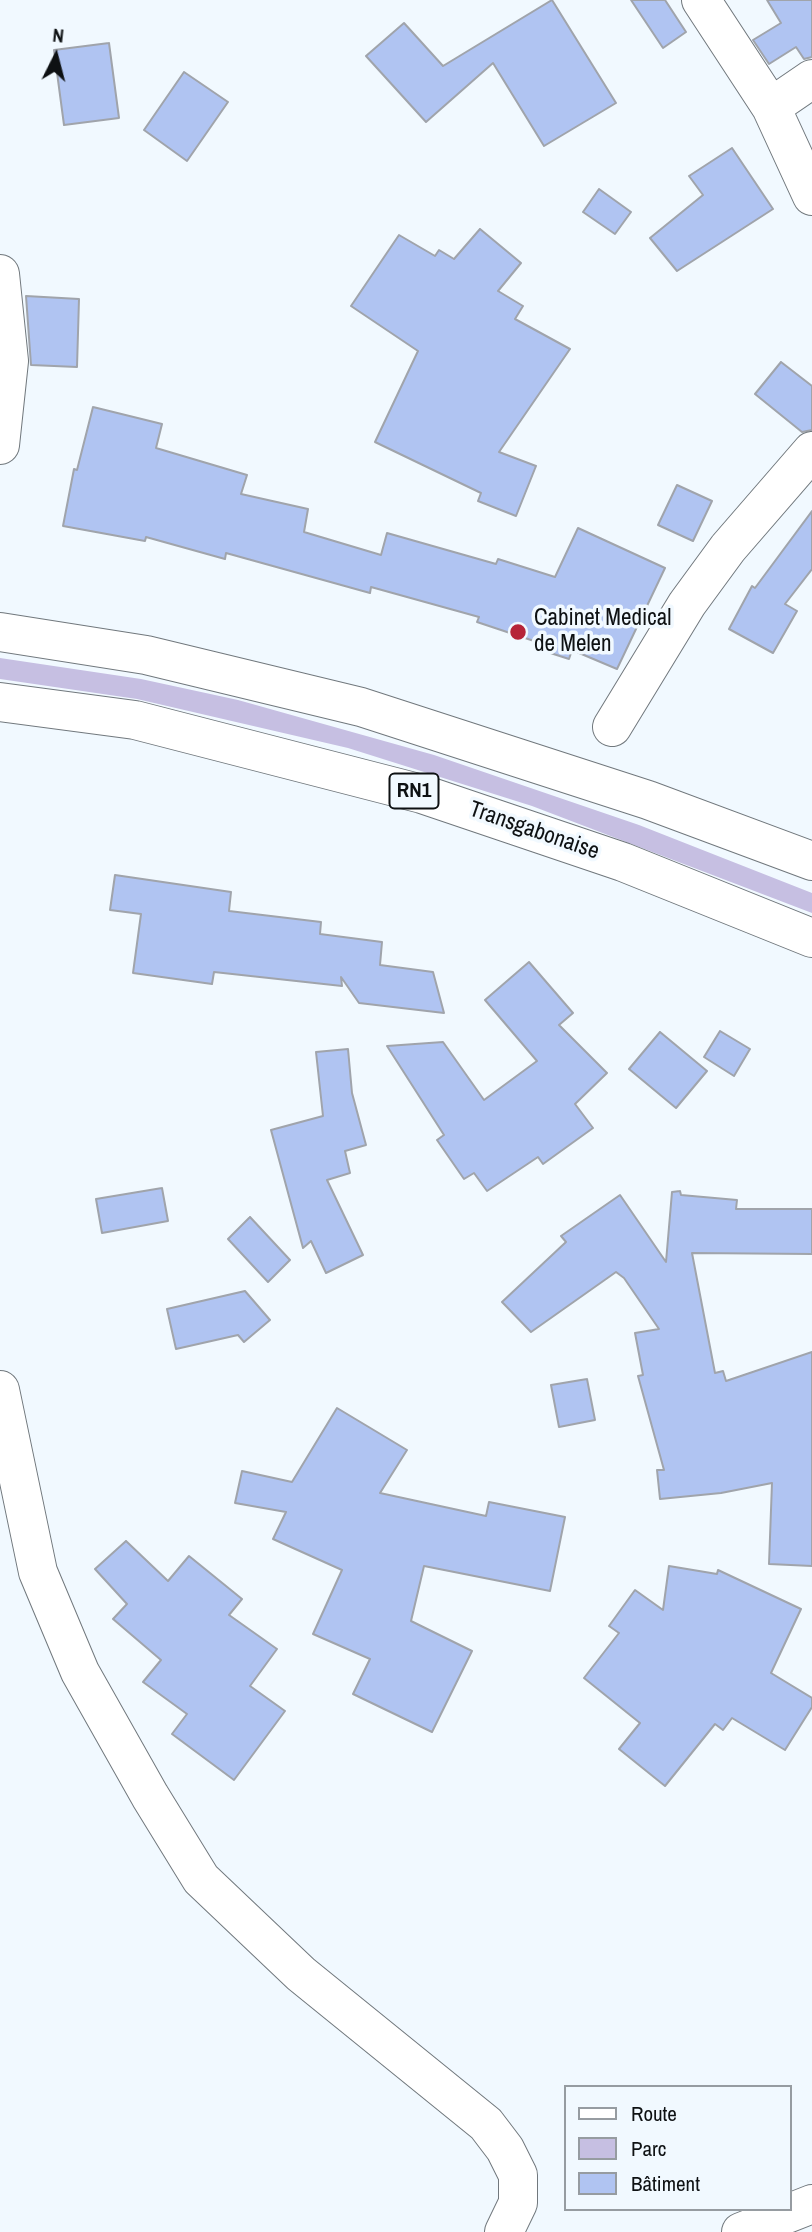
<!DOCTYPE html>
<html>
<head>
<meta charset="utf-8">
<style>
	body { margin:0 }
	#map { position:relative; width:812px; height:2232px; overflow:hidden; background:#f1f9ff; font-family:"Archivo Narrow",sans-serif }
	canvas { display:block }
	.legend { position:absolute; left:564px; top:2085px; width:228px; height:126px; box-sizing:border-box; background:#f1f9ff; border:2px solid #969ca1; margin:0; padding:9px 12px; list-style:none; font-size:21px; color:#0e1113 }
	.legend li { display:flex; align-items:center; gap:14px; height:35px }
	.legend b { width:35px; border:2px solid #969ca1 }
	.north { position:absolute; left:21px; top:21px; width:70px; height:70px; -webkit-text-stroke:5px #f1f9ff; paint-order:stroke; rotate:6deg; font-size:19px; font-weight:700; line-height:28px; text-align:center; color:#0e1113 }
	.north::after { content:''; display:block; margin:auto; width:24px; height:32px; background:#0e1113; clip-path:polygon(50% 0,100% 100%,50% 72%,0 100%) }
</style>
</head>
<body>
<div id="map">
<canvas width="812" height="2232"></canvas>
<ul class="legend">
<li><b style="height:9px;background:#fff"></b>Route</li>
<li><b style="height:19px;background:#c6bfe2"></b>Parc</li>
<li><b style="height:19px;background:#b0c4f2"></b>Bâtiment</li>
</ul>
<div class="north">N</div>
</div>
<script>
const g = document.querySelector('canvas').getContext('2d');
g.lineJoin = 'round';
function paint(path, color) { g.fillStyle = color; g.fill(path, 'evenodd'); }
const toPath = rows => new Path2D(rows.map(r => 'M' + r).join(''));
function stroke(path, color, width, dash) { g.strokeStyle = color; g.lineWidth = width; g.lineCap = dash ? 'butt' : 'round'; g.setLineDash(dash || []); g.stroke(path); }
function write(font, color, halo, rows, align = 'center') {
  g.font = font + ' "Archivo Narrow",sans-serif'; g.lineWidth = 7; g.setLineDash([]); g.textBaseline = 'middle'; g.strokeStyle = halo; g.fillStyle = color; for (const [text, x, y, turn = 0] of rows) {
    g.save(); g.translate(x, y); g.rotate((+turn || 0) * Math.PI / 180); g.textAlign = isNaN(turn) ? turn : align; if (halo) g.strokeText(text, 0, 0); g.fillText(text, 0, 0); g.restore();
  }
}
const green = toPath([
	[0,658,141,679,238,700,434,755,639,825,812,893,812,913,532,806,348,748,137,699,0,679]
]);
const building = toPath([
	[552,0,616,103,544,146,493,63,426,122,366,56,404,23,443,66,552,0],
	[631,0,665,0,686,32,663,48,631,0],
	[767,0,812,0,812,57,804,59,796,47,769,64,753,40,781,23,767,0],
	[109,43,119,118,64,125,54,50,109,43],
	[184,72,228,102,187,161,144,130,184,72],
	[732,148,773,209,677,271,650,238,703,195,689,176,732,148],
	[599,189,631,212,615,234,583,212,599,189],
	[480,229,521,263,498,291,523,306,515,319,570,349,499,452,536,466,516,516,478,501,481,493,375,442,418,351,351,306,399,235,435,256,439,250,454,259,480,229],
	[26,296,79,299,77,367,31,365,26,296],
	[781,362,812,386,812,430,802,432,755,394,781,362],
	[93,407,162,424,156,448,247,475,241,494,308,509,304,532,381,555,387,533,496,564,498,559,555,577,578,528,665,568,617,669,572,650,569,659,541,650,543,644,477,622,479,617,371,587,370,593,226,553,225,559,146,537,145,541,63,526,74,469,77,470,93,407],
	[677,485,712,501,693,541,658,525,677,485],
	[812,511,812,569,785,604,797,611,773,653,729,629,752,586,755,588,812,511],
	[115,875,231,892,229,911,321,922,320,934,382,942,380,965,433,972,444,1013,359,1003,341,977,342,986,214,972,212,984,133,973,141,914,110,910,115,875],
	[529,962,573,1013,559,1025,607,1073,575,1104,593,1128,543,1164,538,1157,487,1191,474,1173,464,1179,437,1140,444,1135,387,1046,443,1042,484,1100,537,1061,485,1000,529,962],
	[720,1031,750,1049,734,1076,704,1057,720,1031],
	[660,1032,707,1071,676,1108,629,1069,660,1032],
	[348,1049,352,1093,366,1145,345,1151,350,1173,327,1180,363,1255,326,1273,311,1241,303,1248,271,1130,323,1116,316,1052,348,1049],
	[162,1188,168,1221,102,1233,96,1199,162,1188],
	[680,1191,681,1195,737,1200,736,1209,812,1209,812,1254,692,1253,715,1373,723,1371,726,1381,812,1352,812,1566,769,1564,772,1483,721,1493,660,1499,657,1470,664,1470,638,1376,643,1375,635,1333,659,1329,624,1278,616,1272,531,1332,502,1302,566,1242,561,1236,620,1195,666,1262,672,1192,680,1191],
	[250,1217,290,1260,268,1282,228,1239,250,1217],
	[245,1291,270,1320,244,1342,238,1335,176,1349,167,1309,245,1291],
	[587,1379,595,1420,559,1427,551,1385,587,1379],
	[337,1408,407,1450,380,1493,486,1516,489,1502,565,1517,550,1591,424,1566,411,1621,472,1651,432,1732,353,1694,370,1659,313,1634,342,1570,273,1539,286,1512,235,1503,242,1471,292,1482,337,1408],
	[126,1541,168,1581,189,1556,242,1599,229,1615,277,1649,250,1686,285,1711,234,1780,172,1734,187,1714,143,1682,161,1660,113,1619,127,1604,95,1569,126,1541],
	[669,1566,717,1574,718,1570,801,1609,771,1673,812,1698,812,1707,785,1750,732,1718,723,1730,715,1724,665,1786,619,1749,640,1723,584,1678,619,1633,609,1626,635,1590,663,1610,669,1566]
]);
const minor = toPath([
	[701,0,771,107,812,196],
	[771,107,812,79],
	[0,274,9,361,0,445],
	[612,727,687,604,728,548,812,451],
	[0,1390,38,1572,80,1672,150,1796,201,1879,301,1974,486,2124,505,2149,518,2175,518,2203,504,2232],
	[741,2232,812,2204]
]);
const highway = toPath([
	[0,632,146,655,361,707,648,800,812,861],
	[0,702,135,720,422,794,623,862,812,938]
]);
const markers = [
	[518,632,9,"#b62439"]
];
const shields = [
	[414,791,49]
];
const shieldNames = [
	["RN1",414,791]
];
const poiNames = [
	["Cabinet Medical",534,619],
	["de Melen",534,645]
];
const streetNames = [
	["Transgabonaise",534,831,19]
];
paint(green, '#c6bfe2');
paint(building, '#b0c4f2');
stroke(building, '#a0a4ab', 2);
stroke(minor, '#71787d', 40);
stroke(highway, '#71787d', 40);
stroke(minor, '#fff', 38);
stroke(highway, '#fff', 38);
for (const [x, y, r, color] of markers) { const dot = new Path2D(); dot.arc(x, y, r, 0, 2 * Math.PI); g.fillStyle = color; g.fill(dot); stroke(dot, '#f1f9ff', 2.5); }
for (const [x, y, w] of shields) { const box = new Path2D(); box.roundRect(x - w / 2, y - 17.5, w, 35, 5); g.fillStyle = '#f1f9ff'; g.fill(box); stroke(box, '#0e1113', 2); }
write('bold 21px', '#0e1113', null, shieldNames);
write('23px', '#0e1113', '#f1f9ff', poiNames, 'left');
write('23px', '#0e1113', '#f1f9ff', streetNames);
</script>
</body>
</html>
